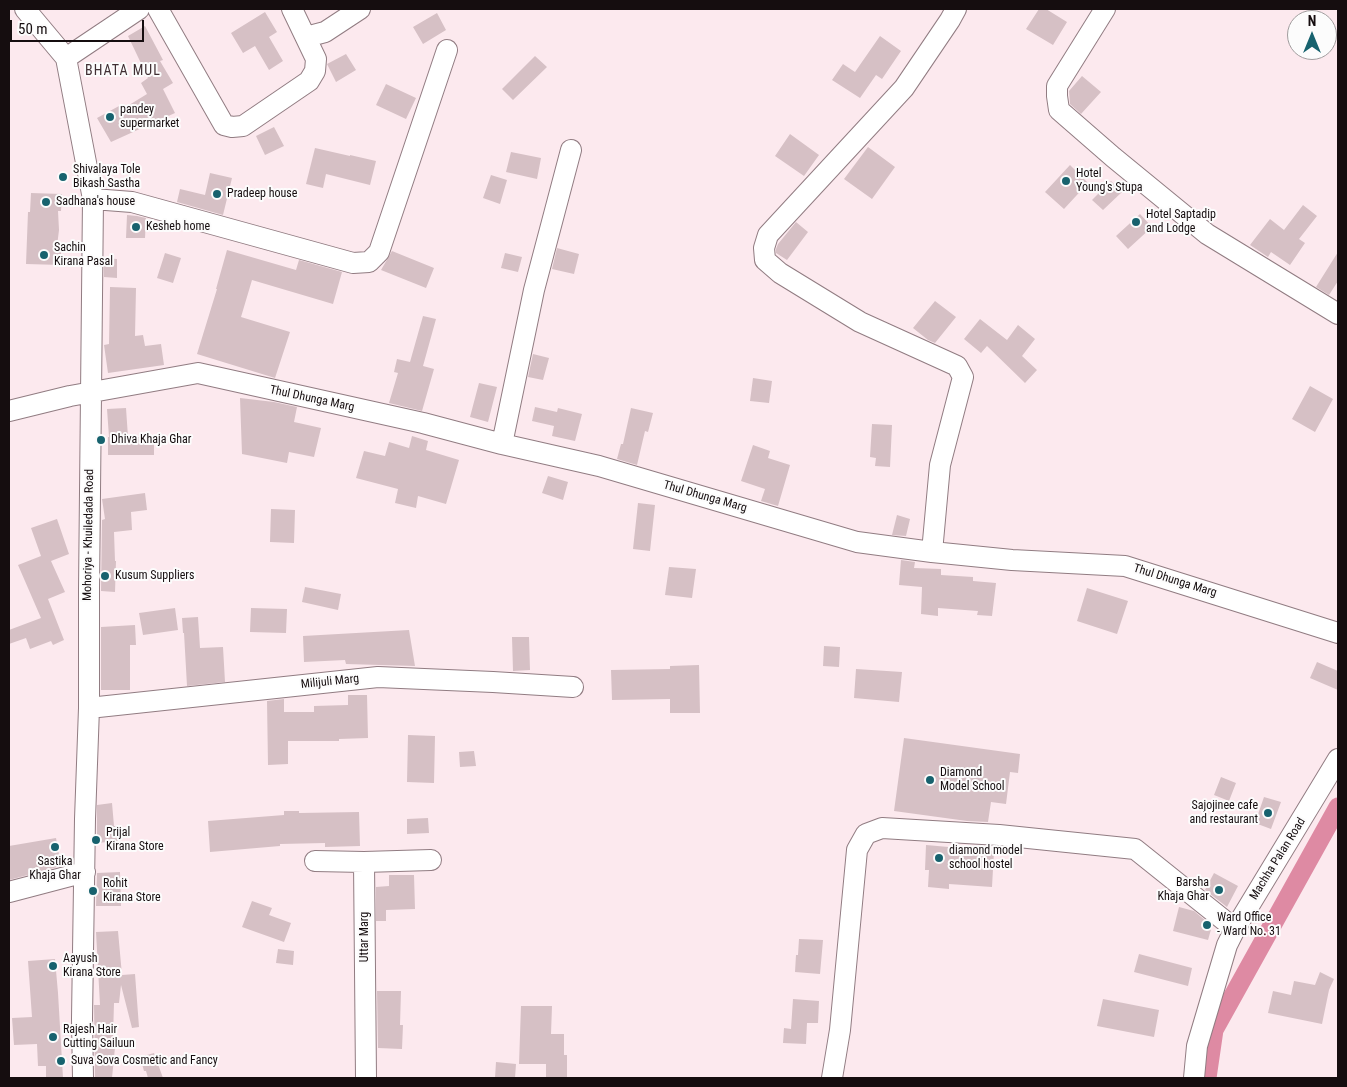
<!DOCTYPE html>
<html>
<head>
<meta charset="utf-8">
<style>
	body { margin:0 }
	#map { position:relative; width:1347px; height:1087px; overflow:hidden; background:#fce9ee; font-family:"Roboto Condensed",sans-serif }
	canvas { display:block }
	.frame { position:absolute; inset:0; border:10px solid #150d0f; pointer-events:none }
	.north { position:absolute; left:1287px; top:10px; width:50px; height:50px; box-sizing:border-box; background:#fcfcfc; border:1px solid #a09c9d; border-radius:50%; rotate:0deg; font-size:14px; font-weight:700; line-height:20px; text-align:center; color:#150d0f }
	.north::after { content:''; display:block; margin:auto; width:18px; height:22px; background:#17626e; clip-path:polygon(50% 0,100% 100%,50% 72%,0 100%) }
	.scale { position:absolute; left:10px; top:20px; width:134px; height:22px; box-sizing:border-box; border:2px solid #150d0f; border-top:0; padding-left:6px; font-size:15px; line-height:18px; white-space:nowrap; color:#150d0f; -webkit-text-stroke:4px #fcfcfc; paint-order:stroke }
</style>
</head>
<body>
<div id="map">
<canvas width="1347" height="1087"></canvas>
<div class="frame"></div>
<div class="north">N</div>
<div class="scale">50 m</div>
</div>
<script>
const g = document.querySelector('canvas').getContext('2d');
g.lineJoin = 'round';
const toPath = rows => new Path2D(rows.map(r => 'M' + r).join(''));
function stroke(path, color, width, dash) { g.strokeStyle = color; g.lineWidth = width; g.lineCap = dash ? 'butt' : 'round'; g.setLineDash(dash || []); g.stroke(path); }
function paint(path, color) { g.fillStyle = color; g.fill(path, 'evenodd'); }
function write(font, color, halo, rows, align = 'center') {
  g.font = font + ' "Roboto Condensed",sans-serif'; g.lineWidth = 4; g.setLineDash([]); g.textBaseline = 'middle'; g.strokeStyle = halo; g.fillStyle = color; for (const [text, x, y, turn = 0] of rows) {
    g.save(); g.translate(x, y); g.rotate((+turn || 0) * Math.PI / 180); g.textAlign = isNaN(turn) ? turn : align; if (halo) g.strokeText(text, 0, 0); g.fillText(text, 0, 0); g.restore();
  }
}
const canal = toPath([
	[1207,1078,1214,1030,1338,807]
]);
const building = toPath([
	[1039,9,1046,9,1067,22,1053,45,1026,29],
	[265,12,277,32,269,37,283,61,269,70,255,46,243,53,231,33],
	[437,13,446,30,423,44,413,27],
	[145,26,163,60,160,61,173,83,163,89,175,113,111,142,97,118,119,106,121,110,147,94,141,83,148,78,128,36],
	[880,36,901,51,882,79,876,75,860,98,832,80,843,64,855,72],
	[346,54,356,70,336,82,327,64],
	[535,56,547,67,513,100,502,89],
	[1082,76,1101,92,1081,114,1070,104,1069,91],
	[386,84,416,98,406,119,376,105],
	[274,127,284,146,265,155,256,136],
	[790,134,819,155,804,176,775,156],
	[868,147,895,167,872,199,844,179],
	[315,148,350,156,350,155,376,161,370,185,326,174,323,188,306,184],
	[511,152,541,158,537,179,506,172],
	[1070,165,1088,183,1064,209,1045,192],
	[210,173,232,178,223,215,177,202,180,189,205,195],
	[491,175,507,180,500,204,483,198],
	[1111,181,1122,192,1103,210,1092,200],
	[31,193,62,194,61,211,58,211,59,230,57,246,61,246,61,265,26,264,28,212,30,212],
	[1303,205,1317,216,1299,239,1305,243,1290,265,1271,252,1268,257,1250,245,1270,219,1284,230],
	[1140,214,1152,227,1128,249,1116,236],
	[127,215,137,216,146,218,145,238,126,238],
	[796,222,808,232,787,260,776,253,776,249,778,244],
	[557,248,579,254,574,274,552,269],
	[227,250,296,270,299,260,342,272,333,304,252,280,241,317,290,332,275,378,197,354,217,289,216,289],
	[392,251,434,268,426,288,381,270],
	[1338,252,1338,281,1329,295,1316,287],
	[165,253,181,258,173,283,157,278],
	[505,253,522,257,518,272,501,268],
	[104,258,117,259,117,278,104,277],
	[110,287,136,288,135,336,143,335,145,346,161,344,164,365,108,373,104,345,109,344],
	[935,301,956,317,935,343,928,340,913,328],
	[423,316,436,319,423,366,434,369,422,411,389,403,398,373,394,372,397,359,410,362],
	[980,319,1007,340,1018,325,1035,339,1022,356,1037,370,1025,383,987,346,981,353,964,339],
	[533,354,549,358,543,380,528,377],
	[753,378,772,381,769,403,750,401],
	[479,383,497,387,488,422,470,417],
	[1310,386,1333,399,1315,432,1292,419],
	[240,398,274,402,297,407,294,422,321,428,314,457,289,452,287,463,242,454],
	[535,407,557,412,558,408,582,414,575,441,552,436,554,426,532,421],
	[126,408,128,437,154,437,154,455,108,455,108,437,109,437,107,409],
	[631,408,653,413,648,432,645,431,637,465,617,459,621,444,623,444],
	[872,424,892,425,890,467,875,466,876,458,870,457],
	[412,436,428,441,426,450,459,460,446,504,418,496,416,508,395,503,398,489,356,478,364,451,385,456,389,442,409,448],
	[753,445,770,451,768,458,790,465,778,506,761,501,765,489,741,481],
	[548,476,568,482,563,500,542,493],
	[145,493,147,510,131,512,132,530,114,532,115,561,116,561,115,592,101,591,102,520,105,519,102,499],
	[638,503,655,505,650,551,633,549],
	[271,509,295,510,294,543,270,542],
	[897,515,910,519,906,536,892,535],
	[57,519,69,554,51,561,65,592,48,599,64,640,53,645,51,641,30,649,26,638,9,644,9,630,41,618,18,565,41,556,31,528],
	[901,560,915,562,914,568,941,569,941,575,973,577,973,581,996,583,992,616,977,615,978,611,938,608,938,616,921,614,922,587,899,585],
	[669,567,696,569,692,598,665,595],
	[305,587,341,594,338,610,302,602],
	[1087,588,1128,601,1117,634,1077,621],
	[175,608,178,630,143,635,139,613],
	[251,608,287,609,286,633,250,632],
	[198,617,200,648,223,647,225,682,187,686,184,633,183,633,182,618],
	[135,625,136,645,130,645,130,690,101,690,101,627],
	[409,630,415,666,346,664,345,660,304,662,303,636],
	[512,637,529,637,530,670,513,671],
	[824,646,840,647,839,667,823,666],
	[1317,662,1338,671,1338,690,1310,678],
	[699,665,700,713,670,713,670,699,612,700,611,670,670,669,670,666],
	[856,669,902,672,899,702,854,698],
	[348,695,367,695,368,738,339,739,339,741,288,741,288,764,268,765,267,701,284,699,284,712,314,712,314,706,348,705],
	[408,735,435,736,434,783,407,782],
	[904,738,1020,754,1018,773,1010,772,1006,804,991,802,988,822,967,821,894,811],
	[474,751,476,766,460,767,459,752],
	[1221,777,1236,783,1229,801,1214,795],
	[1264,797,1281,802,1271,829,1255,823],
	[112,803,114,826,117,826,118,841,97,843,97,805],
	[284,811,299,811,299,813,359,812,360,846,325,847,325,843,280,844,280,846,210,852,208,821,284,815],
	[428,818,429,833,407,834,407,819],
	[56,838,61,866,9,880,9,846],
	[926,845,994,851,992,887,949,884,949,889,928,887,929,870,925,870],
	[120,872,121,906,96,906,97,873],
	[1214,873,1238,886,1227,907,1205,890],
	[389,875,414,875,415,909,386,910,386,921,376,921,376,887,389,886],
	[252,901,272,908,269,915,291,923,284,942,242,927],
	[1179,907,1194,911,1212,926,1208,940,1173,931],
	[118,931,122,975,135,974,139,1027,132,1028,121,985,119,1003,114,1003,113,1037,116,1037,112,1078,95,1078,94,1005,100,1005,96,932],
	[799,939,823,940,820,974,795,972,796,955,798,955],
	[278,949,294,951,293,965,276,963],
	[1139,954,1192,968,1188,986,1134,972],
	[55,959,58,993,63,1078,46,1078,46,1066,38,1066,37,1044,14,1045,12,1018,32,1017,28,961],
	[1320,972,1334,979,1329,990,1322,1024,1268,1013,1273,991,1291,995,1294,981,1315,985],
	[377,991,401,991,400,1025,403,1025,402,1049,378,1048],
	[793,999,819,1001,818,1023,807,1023,806,1044,783,1043,784,1028,791,1029],
	[1103,999,1159,1010,1154,1037,1097,1026],
	[521,1006,552,1006,551,1034,564,1034,564,1055,567,1055,567,1078,546,1078,546,1064,519,1064],
	[154,1053,163,1078,148,1078,146,1071,144,1071,140,1057],
	[496,1062,516,1064,515,1078,495,1078]
]);
const minor = toPath([
	[25,9,66,58,93,199,89,589,89,708,85,819,82,1019,83,1078],
	[158,9,224,125,232,127,243,126,309,81,315,71,316,59,292,9],
	[1105,9,1057,86,1057,96,1059,110,1113,157,1207,234,1338,314],
	[306,37,325,32,360,9],
	[66,58,139,9],
	[93,199,132,202,353,263,369,262,379,252,447,50],
	[9,411,70,396,198,373,423,423,502,444,599,466,857,542,932,552,1012,560,1125,566,1338,633],
	[502,444,534,290,571,150],
	[932,552,940,465,963,377,957,366,860,322,780,273,765,260,764,248,768,235,904,88,950,20,956,9],
	[89,708,378,677,493,682,573,687],
	[315,861,364,862],
	[9,892,85,872],
	[366,1078,364,862,431,860],
	[832,1078,840,1030,857,850,866,834,882,828,999,835,1135,849,1235,929],
	[1194,1078,1197,1046,1227,945,1235,929,1338,759]
]);
const markers = [
	[110,117,5,"#17626e"],
	[63,177,5,"#17626e"],
	[1066,181,5,"#17626e"],
	[217,194,5,"#17626e"],
	[46,202,5,"#17626e"],
	[1136,222,5,"#17626e"],
	[136,227,5,"#17626e"],
	[44,255,5,"#17626e"],
	[101,440,5,"#17626e"],
	[105,576,5,"#17626e"],
	[930,780,5,"#17626e"],
	[1268,813,5,"#17626e"],
	[96,840,5,"#17626e"],
	[55,847,5,"#17626e"],
	[939,858,5,"#17626e"],
	[1219,890,5,"#17626e"],
	[93,891,5,"#17626e"],
	[1207,925,5,"#17626e"],
	[53,966,5,"#17626e"],
	[53,1037,5,"#17626e"],
	[61,1061,5,"#17626e"]
];
const poiNames = [
	["pandey",120,110],
	["supermarket",120,124],
	["Shivalaya Tole",73,170],
	["Bikash Sastha",73,184],
	["Hotel",1076,174],
	["Young's Stupa",1076,188],
	["Pradeep house",227,194],
	["Sadhana's house",56,202],
	["Hotel Saptadip",1146,215],
	["and Lodge",1146,229],
	["Kesheb home",146,227],
	["Sachin",54,248],
	["Kirana Pasal",54,262],
	["Dhiva Khaja Ghar",111,440],
	["Kusum Suppliers",115,576],
	["Diamond",940,773],
	["Model School",940,787],
	["Sajojinee cafe",1258,806,"right"],
	["and restaurant",1258,820,"right"],
	["Prijal",106,833],
	["Kirana Store",106,847],
	["diamond model",949,851],
	["school hostel",949,865],
	["Sastika",55,862,"center"],
	["Khaja Ghar",55,876,"center"],
	["Barsha",1209,883,"right"],
	["Khaja Ghar",1209,897,"right"],
	["Rohit",103,884],
	["Kirana Store",103,898],
	["Ward Office",1217,918],
	["- Ward No. 31",1217,932],
	["Aayush",63,959],
	["Kirana Store",63,973],
	["Rajesh Hair",63,1030],
	["Cutting Sailuun",63,1044],
	["Suva Sova Cosmetic and Fancy",71,1061]
];
const streetNames = [
	["Thul Dhunga Marg",312,399,12],
	["Thul Dhunga Marg",705,497,16],
	["Mohoriya - Khuiledada Road",89,535,-89],
	["Thul Dhunga Marg",1175,581,17],
	["Milijuli Marg",330,682,-6],
	["Machha Palan Road",1278,859,-58],
	["Uttar Marg",365,937,-90]
];
const neighbourhoodNames = [
	["BHATA MUL",123,71]
];
stroke(canal, '#de8aa3', 19);
paint(building, '#d6c0c5');
stroke(minor, '#917c82', 22);
stroke(minor, '#fff', 20);
for (const [x, y, r, color] of markers) { const dot = new Path2D(); dot.arc(x, y, r, 0, 2 * Math.PI); g.fillStyle = color; g.fill(dot); stroke(dot, '#fcfcfc', 2); }
write('12px', '#150d0f', '#fcfcfc', poiNames, 'left');
write('12px', '#150d0f', '#fcfcfc', streetNames);
g.letterSpacing = '1px';
write('14px', '#402f33', '#fcfcfc', neighbourhoodNames);
g.letterSpacing = '0px';
</script>
</body>
</html>
